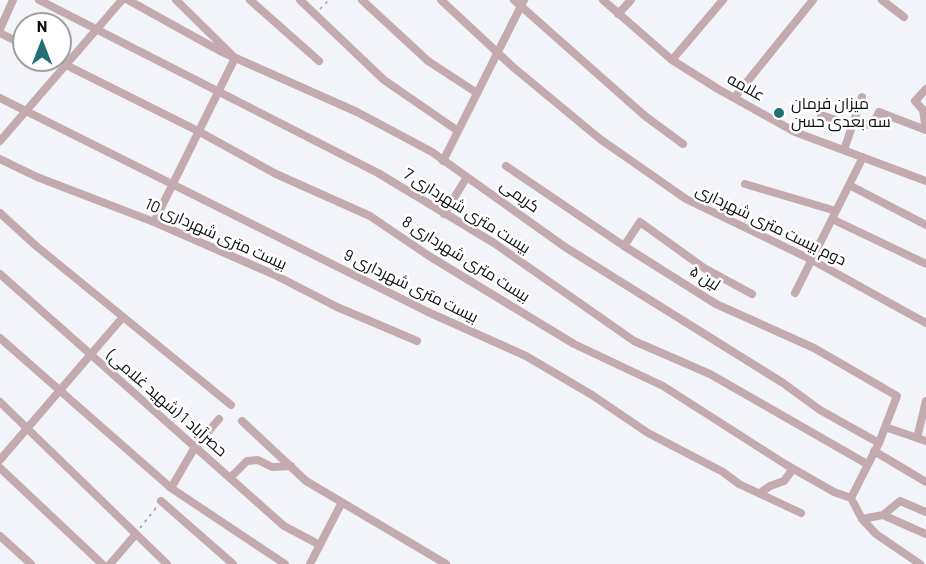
<!DOCTYPE html>
<html>
<head>
<meta charset="utf-8">
<style>
	body { margin:0 }
	#map { position:relative; width:926px; height:564px; overflow:hidden; background:#f3f3fa; font-family:Barlow,sans-serif }
	canvas { display:block }
	.north { position:absolute; left:12px; top:12px; width:60px; height:60px; box-sizing:border-box; background:#fff; border:2px solid #9f9f9f; border-radius:50%; rotate:0deg; font-size:16px; font-weight:700; line-height:24px; text-align:center; color:#0e0e10 }
	.north::after { content:''; display:block; margin:auto; width:21px; height:27px; background:#246e76; clip-path:polygon(50% 0,100% 100%,50% 72%,0 100%) }
</style>
</head>
<body>
<div id="map">
<canvas width="926" height="564"></canvas>
<div class="north">N</div>
</div>
<script>
const g = document.querySelector('canvas').getContext('2d');
g.lineJoin = 'round';
const toPath = rows => new Path2D(rows.map(r => 'M' + r).join(''));
function stroke(path, color, width, dash) { g.strokeStyle = color; g.lineWidth = width; g.lineCap = dash ? 'butt' : 'round'; g.setLineDash(dash || []); g.stroke(path); }
function write(font, color, halo, rows, align = 'center') {
  g.font = font + ' Barlow,Cairo,sans-serif'; g.lineWidth = 5; g.setLineDash([]); g.textBaseline = 'middle'; g.strokeStyle = halo; g.fillStyle = color; for (const [text, x, y, turn = 0] of rows) {
    g.save(); g.translate(x, y); g.rotate((+turn || 0) * Math.PI / 180); g.textAlign = isNaN(turn) ? turn : align; if (halo) g.strokeText(text, 0, 0); g.fillText(text, 0, 0); g.restore();
  }
}
const path = toPath([
	[320,9,329,0],
	[140,528,156,508]
]);
const minor = toPath([
	[39,0,378,173,494,243,634,341,710,374,867,464],
	[128,0,220,51,357,112,432,152,565,247,783,383,820,410,879,443],
	[250,0,319,61],
	[300,0,384,80,458,131],
	[362,0,428,61,477,93],
	[441,0,513,67,600,139,686,199,812,260,926,323],
	[514,0,645,116,683,144],
	[603,0,672,60,718,89,795,132,926,181],
	[882,0,904,17],
	[618,14,631,0],
	[0,29,13,0],
	[0,33,24,45],
	[56,60,198,131,276,174,370,216,429,256,574,344,663,386,785,464,834,492,851,498],
	[672,60,723,0],
	[0,98,428,312,526,356,592,395,648,433,723,472,739,484,801,513],
	[734,98,813,0],
	[821,115,845,123,873,125,879,112,926,130],
	[926,130,923,110,915,101,926,89],
	[0,141,122,0],
	[844,150,862,97],
	[0,159,37,177,154,222,275,275,337,307,417,341],
	[443,161,524,0],
	[506,166,624,246,716,304,814,348,897,396,879,443,851,498],
	[745,184,836,211],
	[849,185,926,225],
	[0,213,35,245,231,405],
	[444,214,467,177],
	[832,219,926,264],
	[154,222,235,58,176,0],
	[624,246,640,222,704,268,752,294],
	[0,274,284,526,320,545],
	[795,293,863,157],
	[0,338,171,488,285,564],
	[0,402,167,564],
	[242,421,306,481,446,564],
	[885,427,926,441],
	[917,438,926,401],
	[874,451,926,482],
	[0,460,123,317],
	[0,468,102,564],
	[230,478,247,461,258,460,272,467,291,466],
	[171,488,195,447,219,419],
	[760,493,770,486,784,481,793,469],
	[851,498,862,519,883,515,926,534],
	[161,501,233,564],
	[883,515,900,501,926,512],
	[862,519,876,534,920,564],
	[0,536,31,564],
	[110,564,136,534],
	[310,564,341,504]
]);
const markers = [
	[779,113,6,"#246e76"]
];
const streetNames = [
	["علامه",746,87,29],
	["کریمی",520,196,36],
	["بیست متری شهرداری 7",467,211,32],
	["دوم بیست متری شهرداری",771,225,26],
	["بیست متری شهرداری 10",216,234,24],
	["بیست متری شهرداری 8",466,259,32],
	["لین ۵",705,278,33],
	["بیست متری شهرداری 9",411,286,26],
	["حصرآباد 1 (شهید غلامی)",167,403,41]
];
const poiNames = [
	["میزان فرمان",791,104],
	["سه بعدی حسن",791,122]
];
stroke(path, '#9f9fa4', 1.5, [3, 4.5]);
stroke(minor, '#c2aaae', 8);
for (const [x, y, r, color] of markers) { const dot = new Path2D(); dot.arc(x, y, r, 0, 2 * Math.PI); g.fillStyle = color; g.fill(dot); stroke(dot, '#fff', 2); }
write('16px', '#0e0e10', '#fff', streetNames);
write('16px', '#0e0e10', '#fff', poiNames, 'left');
</script>
</body>
</html>
